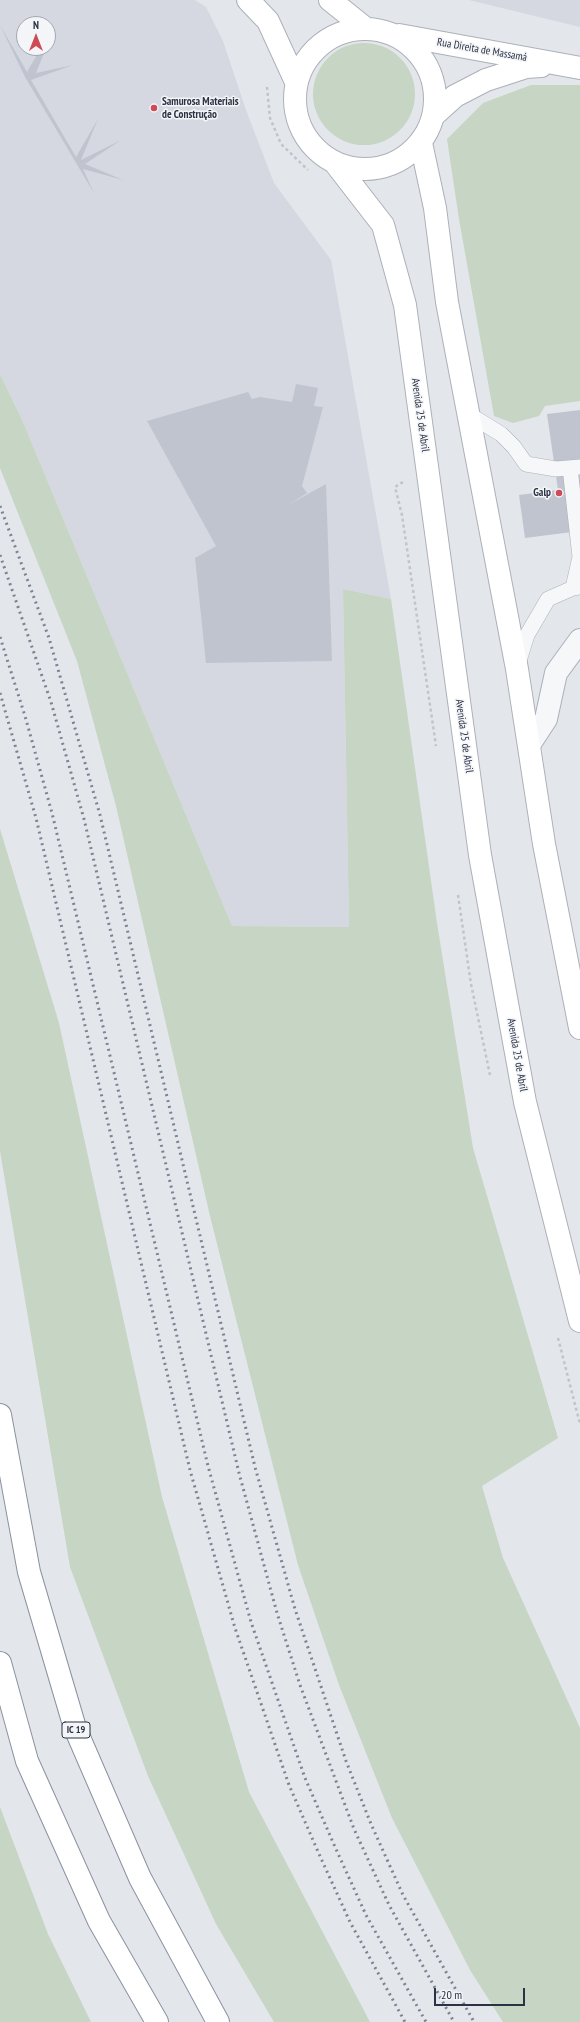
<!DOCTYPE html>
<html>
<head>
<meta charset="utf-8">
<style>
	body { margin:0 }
	#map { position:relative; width:580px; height:2022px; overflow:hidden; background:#e3e6eb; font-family:"PT Sans Narrow",sans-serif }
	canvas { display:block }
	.north { position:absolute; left:16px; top:16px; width:40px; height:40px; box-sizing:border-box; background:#f3f5f8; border:1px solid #a3a7b0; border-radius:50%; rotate:0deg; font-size:11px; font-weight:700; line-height:16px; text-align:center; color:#2b3243 }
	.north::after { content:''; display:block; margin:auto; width:14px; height:18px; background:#cd4a56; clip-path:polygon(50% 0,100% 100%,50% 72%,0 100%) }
	.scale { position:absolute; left:434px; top:1988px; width:91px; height:18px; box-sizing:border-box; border:2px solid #2b3243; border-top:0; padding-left:5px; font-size:12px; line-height:14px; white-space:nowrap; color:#2b3243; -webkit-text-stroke:3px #f3f5f8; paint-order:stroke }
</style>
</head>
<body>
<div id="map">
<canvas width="580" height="2022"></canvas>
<div class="north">N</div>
<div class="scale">20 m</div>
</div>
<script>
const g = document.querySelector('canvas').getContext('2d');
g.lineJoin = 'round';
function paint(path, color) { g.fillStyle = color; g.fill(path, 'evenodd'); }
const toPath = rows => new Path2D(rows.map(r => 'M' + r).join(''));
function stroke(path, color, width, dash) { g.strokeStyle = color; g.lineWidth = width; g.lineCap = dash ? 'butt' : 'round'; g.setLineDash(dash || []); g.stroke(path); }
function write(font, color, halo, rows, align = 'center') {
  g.font = font + ' "PT Sans Narrow",sans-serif'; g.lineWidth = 3; g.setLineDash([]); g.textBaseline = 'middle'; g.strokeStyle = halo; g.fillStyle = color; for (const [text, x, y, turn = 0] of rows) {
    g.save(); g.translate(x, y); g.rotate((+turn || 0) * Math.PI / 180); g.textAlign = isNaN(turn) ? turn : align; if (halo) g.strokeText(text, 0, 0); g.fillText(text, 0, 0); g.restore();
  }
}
const built = toPath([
	[0,0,195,0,206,7,223,41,246,110,274,183,331,260,391,599,343,589,349,927,232,926,23,422,0,374],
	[24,24,48,24,48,48,24,48],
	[469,0,580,0,580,27]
]);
const green = toPath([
	'313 94a51 51 0 1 1 102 0a51 51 0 1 1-102 0Z',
	[531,85,580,85,580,401,545,406,539,416,513,423,494,416,459,219,447,139,483,103],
	[0,374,23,422,232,926,349,927,343,589,391,599,437,923,473,1148,558,1438,482,1486,503,1558,580,1728,580,2022,503,2022,470,1970,392,1818,339,1685,298,1565,210,1216,116,806,77,661,0,468],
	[0,829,59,1023,162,1497,249,1792,370,2022,274,2022,216,1924,148,1776,70,1567,0,1151],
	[0,1807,48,1934,91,2022,0,2022]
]);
const building = toPath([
	[0,25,27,72,41,48,46,48,36,73,73,65,31,80,76,157,98,119,81,160,121,140,85,164,123,180,83,169,94,193,25,77],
	[296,384,318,388,314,406,323,407,302,486,307,493,288,505,326,484,332,661,206,663,195,558,216,546,147,421,248,392,252,399,260,397,292,402],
	[580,410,580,531,525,538,519,495,558,490,547,414]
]);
const path = toPath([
	[267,87,270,118,281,144,308,170],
	[403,482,395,487,402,515,436,746],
	[458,895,471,984,490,1075],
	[558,1338,580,1424]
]);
const service = toPath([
	[470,415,501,434,514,447,526,464,556,469,580,467],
	[570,468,580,557,573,588],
	[518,664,527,635,548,599,573,588,580,587]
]);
const minor = toPath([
	[529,745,546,719,556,673,580,640]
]);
const secondary = toPath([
	[248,0,268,21,296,82],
	[330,0,365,28],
	'295 99a70 70 0 1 1 140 0a70 70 0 1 1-140 0Z',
	[399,35,580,68],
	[434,115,455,96,486,80,526,67,541,66],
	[421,143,435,208,447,302,517,669,544,844,580,1028],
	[335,163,383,225,405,305,480,855,525,1102,580,1321]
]);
const trunk = toPath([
	[0,1415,29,1572,75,1728,140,1878,218,2022],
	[0,1663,27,1761,99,1921,157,2022]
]);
const rail = toPath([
	[0,506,49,638,100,815,255,1467,295,1609,346,1761,371,1824,403,1895,474,2022],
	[0,555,51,702,84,819,239,1473,277,1613,300,1685,354,1829,389,1905,454,2022],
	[0,637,25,716,52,813,208,1466,251,1622,305,1778,335,1847,366,1915,426,2022],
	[0,693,36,818,190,1470,235,1628,289,1785,319,1854,350,1922,405,2022]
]);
const markers = [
	[154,108,4,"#cd4a56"],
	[559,493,4,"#cd4a56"]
];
const shields = [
	[76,1730,28]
];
const shieldNames = [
	["IC 19",76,1730]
];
const streetNames = [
	["Rua Direita de Massamá",482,50,10],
	["Avenida 25 de Abril",420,415,82],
	["Avenida 25 de Abril",464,736,82],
	["Avenida 25 de Abril",517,1055,80]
];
const poiNames = [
	["Samurosa Materiais",162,102],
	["de Construção",162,115],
	["Galp",551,493,"right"]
];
paint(built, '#d5d8e0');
paint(green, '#c7d5c4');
paint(building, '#c0c4ce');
stroke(service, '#acb0b9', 16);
stroke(minor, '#acb0b9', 24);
stroke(secondary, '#acb0b9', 24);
stroke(trunk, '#8a92a1', 24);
stroke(path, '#c1c4ca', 2.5, [3, 3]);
stroke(service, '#f6f7f9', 15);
stroke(minor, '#f6f7f9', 22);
stroke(secondary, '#fff', 22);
stroke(trunk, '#fff', 22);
stroke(rail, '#7c8494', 3, [2, 4]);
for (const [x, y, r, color] of markers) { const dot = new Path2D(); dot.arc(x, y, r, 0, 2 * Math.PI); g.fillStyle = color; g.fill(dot); stroke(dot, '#f3f5f8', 1.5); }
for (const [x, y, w] of shields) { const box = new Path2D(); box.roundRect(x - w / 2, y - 8, w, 16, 3); g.fillStyle = '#f3f5f8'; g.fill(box); stroke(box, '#2b3243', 1); }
write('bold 10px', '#2b3243', null, shieldNames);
write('11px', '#2b3243', '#f3f5f8', streetNames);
write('bold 11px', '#2b3243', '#f3f5f8', poiNames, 'left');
</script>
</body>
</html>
